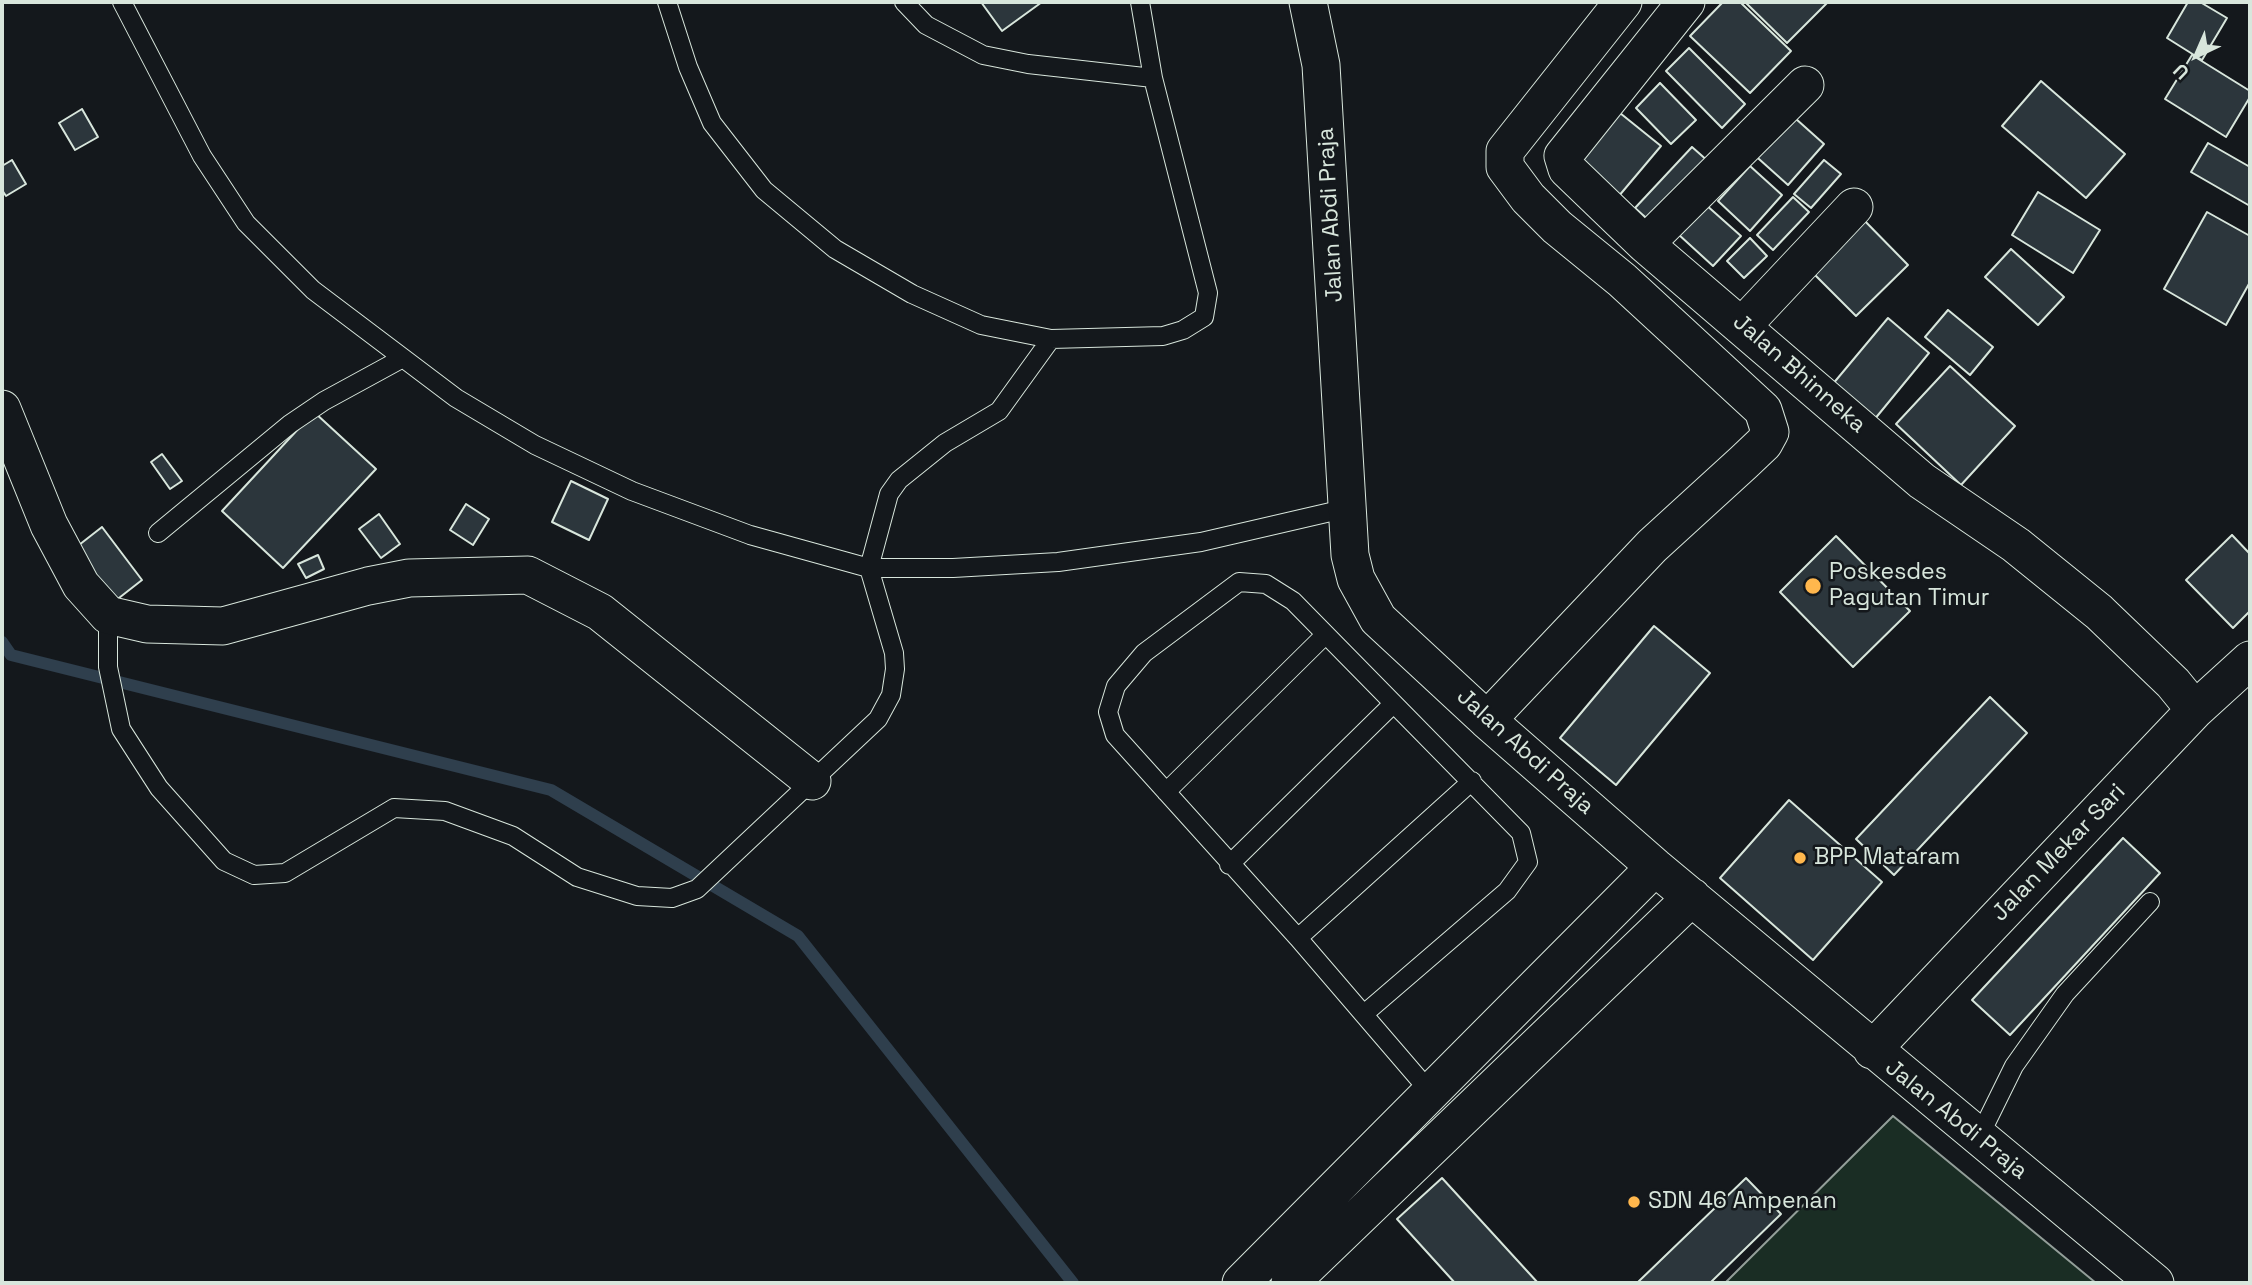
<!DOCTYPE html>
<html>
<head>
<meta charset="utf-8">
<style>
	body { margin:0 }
	#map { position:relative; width:2252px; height:1285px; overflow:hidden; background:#14181c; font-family:"Space Grotesk",sans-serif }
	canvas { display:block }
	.frame { position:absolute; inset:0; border:4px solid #d8e6dc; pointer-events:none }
	.north { position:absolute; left:2161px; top:21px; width:70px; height:70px; -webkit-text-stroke:5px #14181c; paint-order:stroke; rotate:224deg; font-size:19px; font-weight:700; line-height:28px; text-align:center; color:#d8e6dc }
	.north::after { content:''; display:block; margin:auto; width:24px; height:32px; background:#d8e6dc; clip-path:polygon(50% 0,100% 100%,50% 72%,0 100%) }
</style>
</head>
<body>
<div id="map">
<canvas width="2252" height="1285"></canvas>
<div class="frame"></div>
<div class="north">U</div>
</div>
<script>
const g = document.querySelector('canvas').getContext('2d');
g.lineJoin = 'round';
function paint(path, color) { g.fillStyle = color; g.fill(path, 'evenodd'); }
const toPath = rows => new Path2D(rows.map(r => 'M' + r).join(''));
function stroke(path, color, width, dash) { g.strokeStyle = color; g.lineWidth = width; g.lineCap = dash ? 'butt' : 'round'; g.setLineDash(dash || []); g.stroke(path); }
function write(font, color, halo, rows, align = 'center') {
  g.font = font + ' "Space Grotesk",sans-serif'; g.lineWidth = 5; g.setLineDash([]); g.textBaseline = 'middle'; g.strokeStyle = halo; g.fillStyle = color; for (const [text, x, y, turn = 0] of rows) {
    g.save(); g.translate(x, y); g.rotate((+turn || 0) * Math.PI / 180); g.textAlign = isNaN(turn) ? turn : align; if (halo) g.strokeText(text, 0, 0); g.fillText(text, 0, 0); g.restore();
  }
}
const green = toPath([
	[1893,1116,2096,1283,1725,1283,1893,1116]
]);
const stream = toPath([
	[2,642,11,655,551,790,798,936,1073,1283]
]);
const building = toPath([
	[981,2,1042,2,1002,31,981,2],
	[1723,2,1740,2,1791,51,1750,93,1690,36,1723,2],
	[1745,2,1828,2,1787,43,1745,2],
	[2188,2,2200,2,2227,18,2202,60,2167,38,2188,2],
	[1689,48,1745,104,1722,128,1666,71,1689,48],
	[2192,55,2250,91,2250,97,2226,137,2165,99,2192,55],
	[2041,81,2125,154,2086,198,2002,126,2041,81],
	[1660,83,1696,120,1671,144,1636,108,1660,83],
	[82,109,98,137,75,150,59,123,82,109],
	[1615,109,1661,146,1618,197,1573,159,1615,109],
	[1786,110,1824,144,1788,185,1750,151,1786,110],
	[2208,143,2250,167,2250,206,2191,172,2208,143],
	[1692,147,1709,162,1653,224,1635,208,1692,147],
	[12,160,26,184,6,196,2,190,2,166,12,160],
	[1824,160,1841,174,1811,208,1794,194,1824,160],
	[1750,166,1782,195,1750,231,1718,201,1750,166],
	[2038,192,2100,230,2073,273,2012,235,2038,192],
	[1793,197,1809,212,1773,250,1757,235,1793,197],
	[1705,204,1741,236,1713,266,1678,234,1705,204],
	[2207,212,2250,236,2250,282,2226,325,2164,289,2207,212],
	[1857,213,1908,265,1856,316,1804,264,1857,213],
	[1750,238,1767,256,1744,278,1727,261,1750,238],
	[2011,249,2064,297,2038,325,1985,277,2011,249],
	[1948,310,1993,347,1970,375,1925,337,1948,310],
	[1888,318,1929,353,1874,420,1832,385,1888,318],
	[1950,366,2015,426,1961,485,1896,424,1950,366],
	[314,412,376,469,283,568,222,511,314,412],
	[162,454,182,481,170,489,151,462,162,454],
	[571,481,608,499,589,540,552,522,571,481],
	[466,504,489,519,473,545,450,530,466,504],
	[379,514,400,544,381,558,359,529,379,514],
	[102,527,142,580,110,605,70,552,102,527],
	[2232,535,2250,554,2250,611,2233,628,2186,580,2232,535],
	[1836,536,1910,611,1853,667,1780,592,1836,536],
	[318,555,324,569,306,578,298,564,318,555],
	[1654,626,1710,673,1616,785,1560,738,1654,626],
	[1990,697,2027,733,1894,875,1856,839,1990,697],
	[1789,800,1882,882,1813,960,1720,878,1789,800],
	[2123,838,2160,873,2010,1035,1972,1000,2123,838],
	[1442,1178,1538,1283,1455,1283,1397,1219,1442,1178],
	[1746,1178,1781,1214,1710,1283,1637,1283,1746,1178]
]);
const service = toPath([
	[122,2,202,156,246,223,313,290,456,398,535,445,632,491,750,535,869,568,953,568,1058,562,1201,542,1348,508],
	[667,2,688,67,712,123,764,190,835,249,912,294,981,325,1051,339,1163,336,1183,330,1204,317,1208,293,1153,78,1140,2],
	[904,2,926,25,983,55,1028,64,1153,78],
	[158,533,290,424,324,401,401,359],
	[108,615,108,667,121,729,159,788,224,861,254,875,285,873,394,808,445,811,513,836,577,877,637,896,672,898,697,889,878,719,891,695,895,669,894,653,869,568,889,494,899,480,945,443,999,411,1051,339],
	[1166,792,1324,636],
	[1229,865,1393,704],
	[1298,938,1472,781],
	[1364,1014,1507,891,1528,862,1521,833,1293,601,1266,584,1239,582,1144,653,1116,686,1108,712,1115,735,1298,938,1431,1093],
	[1979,1137,2014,1066,2065,994,2150,902]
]);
const minor = toPath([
	[1308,2,1321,65,1350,555,1356,579,1378,619,1487,720,1655,867,2155,1283],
	[1686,2,1563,156,1567,169,1645,244,1922,481,2016,545,2099,612,2173,683,2195,710],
	[1645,244,1805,85],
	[1743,325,1854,207],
	[2,409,49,525,81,585,108,615,147,624,223,626,368,586,409,578,528,575,600,612,812,781],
	[1487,720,1652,546,1744,462,1764,443,1770,432,1763,410,1622,280,1557,227,1528,198,1505,167,1505,151,1623,2],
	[1872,1050,2195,710,2250,660],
	[1241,1283,1655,867],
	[1290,1283,1692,897]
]);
const markers = [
	[1813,586,9,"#ffb74d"],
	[1800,858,7,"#ffb74d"],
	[1634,1202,7,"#ffb74d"]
];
const streetNames = [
	["Jalan Abdi Praja",1331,215,-93],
	["Jalan Bhinneka",1799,374,41],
	["Jalan Abdi Praja",1525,752,42],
	["Jalan Mekar Sari",2059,853,-46],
	["Jalan Abdi Praja",1956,1120,39]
];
const poiNames = [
	["Poskesdes",1829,573],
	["Pagutan Timur",1829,599],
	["BPP Mataram",1814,858],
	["SDN 46 Ampenan",1648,1202]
];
paint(green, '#1a2d24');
stroke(green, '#939e99', 2);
stroke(stream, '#2f3f4d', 12);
paint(building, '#2c363c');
stroke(building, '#d8e6dc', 2);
stroke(service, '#d8e6dc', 20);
stroke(minor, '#d8e6dc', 39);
stroke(service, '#14181c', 18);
stroke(minor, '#14181c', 37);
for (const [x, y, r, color] of markers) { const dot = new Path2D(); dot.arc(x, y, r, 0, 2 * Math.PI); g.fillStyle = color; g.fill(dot); stroke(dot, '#14181c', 2.5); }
write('23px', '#d8e6dc', '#14181c', streetNames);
write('23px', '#d8e6dc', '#14181c', poiNames, 'left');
</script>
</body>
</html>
